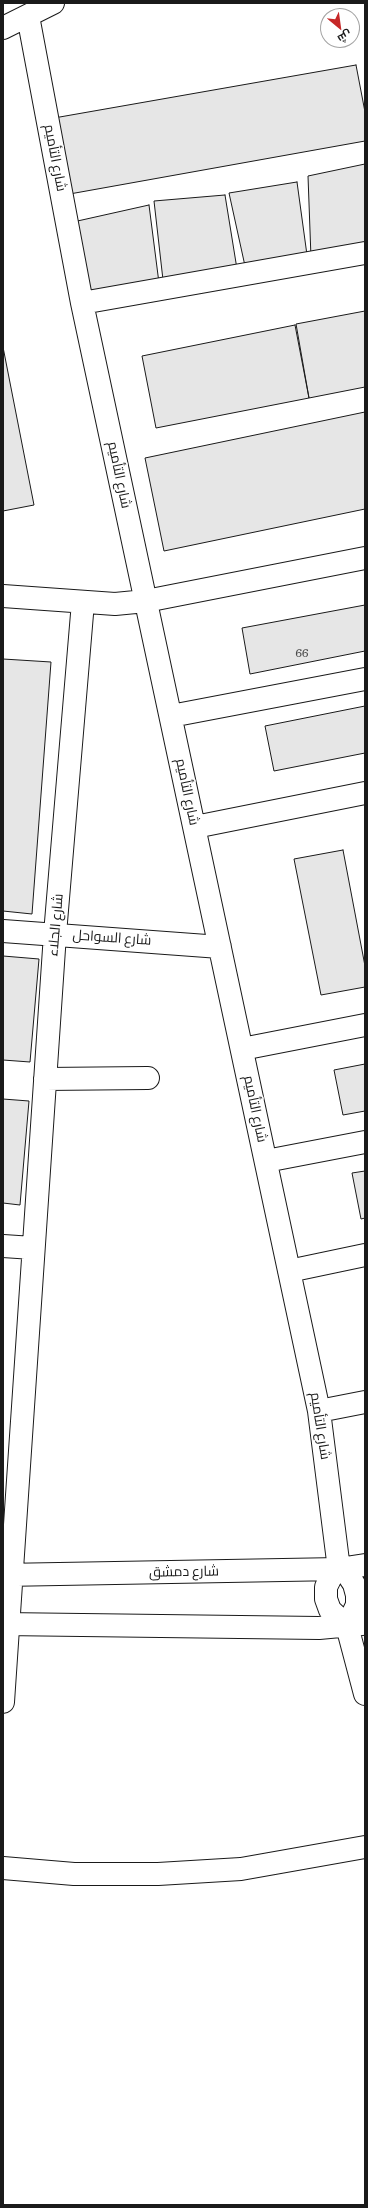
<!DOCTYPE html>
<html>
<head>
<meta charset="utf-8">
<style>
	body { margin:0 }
	#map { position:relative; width:368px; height:2208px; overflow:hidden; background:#fff; font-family:Literata,Cairo,serif }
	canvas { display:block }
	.frame { position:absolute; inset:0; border:4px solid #1a1a1a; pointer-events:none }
	.north { position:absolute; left:320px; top:8px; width:40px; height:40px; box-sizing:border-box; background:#fff; border:1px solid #a3a3a3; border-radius:50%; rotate:151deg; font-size:11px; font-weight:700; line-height:16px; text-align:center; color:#1a1a1a }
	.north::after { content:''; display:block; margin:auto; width:14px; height:18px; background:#c62828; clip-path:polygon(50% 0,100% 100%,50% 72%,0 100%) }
</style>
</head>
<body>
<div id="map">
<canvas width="368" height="2208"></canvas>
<div class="frame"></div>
<div class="north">ش</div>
</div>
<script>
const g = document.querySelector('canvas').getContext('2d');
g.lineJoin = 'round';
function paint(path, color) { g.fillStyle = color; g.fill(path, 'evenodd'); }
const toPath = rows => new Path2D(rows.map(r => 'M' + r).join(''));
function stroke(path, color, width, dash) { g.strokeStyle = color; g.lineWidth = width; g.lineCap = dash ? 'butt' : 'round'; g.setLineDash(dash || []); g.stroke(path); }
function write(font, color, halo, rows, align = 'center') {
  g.font = font + ' Literata,Cairo,serif'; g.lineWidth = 3; g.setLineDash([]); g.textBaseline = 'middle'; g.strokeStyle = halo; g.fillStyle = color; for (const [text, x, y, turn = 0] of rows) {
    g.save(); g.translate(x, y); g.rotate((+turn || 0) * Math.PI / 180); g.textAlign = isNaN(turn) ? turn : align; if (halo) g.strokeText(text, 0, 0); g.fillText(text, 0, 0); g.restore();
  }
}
const building = toPath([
	[356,65,365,112,365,141,64,195,54,118,356,65],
	[365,164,365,247,311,258,308,176,365,164],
	[297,182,307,255,245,266,229,193,297,182],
	[225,195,237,269,163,280,154,201,225,195],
	[149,205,159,283,89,296,73,222,149,205],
	[365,311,365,387,309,398,296,324,365,311],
	[295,325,309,398,156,428,142,356,295,325],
	[3,347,34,505,3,511,3,347],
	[365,412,365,509,164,551,145,458,365,412],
	[365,605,365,651,250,674,242,628,365,605],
	[3,659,51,662,32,914,3,911,3,659],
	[365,706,365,753,274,771,265,726,365,706],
	[343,850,365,966,365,987,321,995,294,859,343,850],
	[3,956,39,959,30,1062,3,1060,3,956],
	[365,1064,365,1111,343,1115,334,1070,365,1064],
	[3,1099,29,1101,20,1205,3,1203,3,1099],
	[365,1171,365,1218,361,1219,352,1173,365,1171]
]);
const minor = toPath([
	[28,16,82,303,319,1411,339,1569,348,1575,354,1584,357,1595,357,1605,347,1626],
	[3,28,53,3],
	[82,303,365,253],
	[3,596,115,604,146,601,365,558],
	[171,716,365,679],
	[195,827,365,793],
	[3,931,220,947],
	[242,1049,365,1025],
	[45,1079,148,1078],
	[266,1161,365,1142],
	[3,1246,33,1248],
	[289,1271,365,1255],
	[319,1411,365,1402],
	[339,1569,331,1577,326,1587,326,1599,330,1610,347,1626,365,1694],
	[3,1575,339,1569,365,1565],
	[3,1624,319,1628,362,1624],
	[3,1702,55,934,83,602],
	[3,1868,74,1874,158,1874,241,1869,365,1847]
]);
const numberNames = [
	["66",302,653]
];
const streetNames = [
	["شارع التأميم",55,158,79],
	["شارع التأميم",119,475,78],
	["شارع التأميم",187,792,78],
	["شارع الجلاء",56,925,-85],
	["شارع السواحل",112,938,4],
	["شارع التأميم",255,1109,78],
	["شارع التأميم",320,1426,81],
	["شارع دمشق",184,1572,-1]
];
paint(building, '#e6e6e6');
stroke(building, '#1a1a1a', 1);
stroke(minor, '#1a1a1a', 24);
stroke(minor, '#fff', 22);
write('12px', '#4d4d4d', null, numberNames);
write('14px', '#1a1a1a', '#fff', streetNames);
</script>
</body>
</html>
